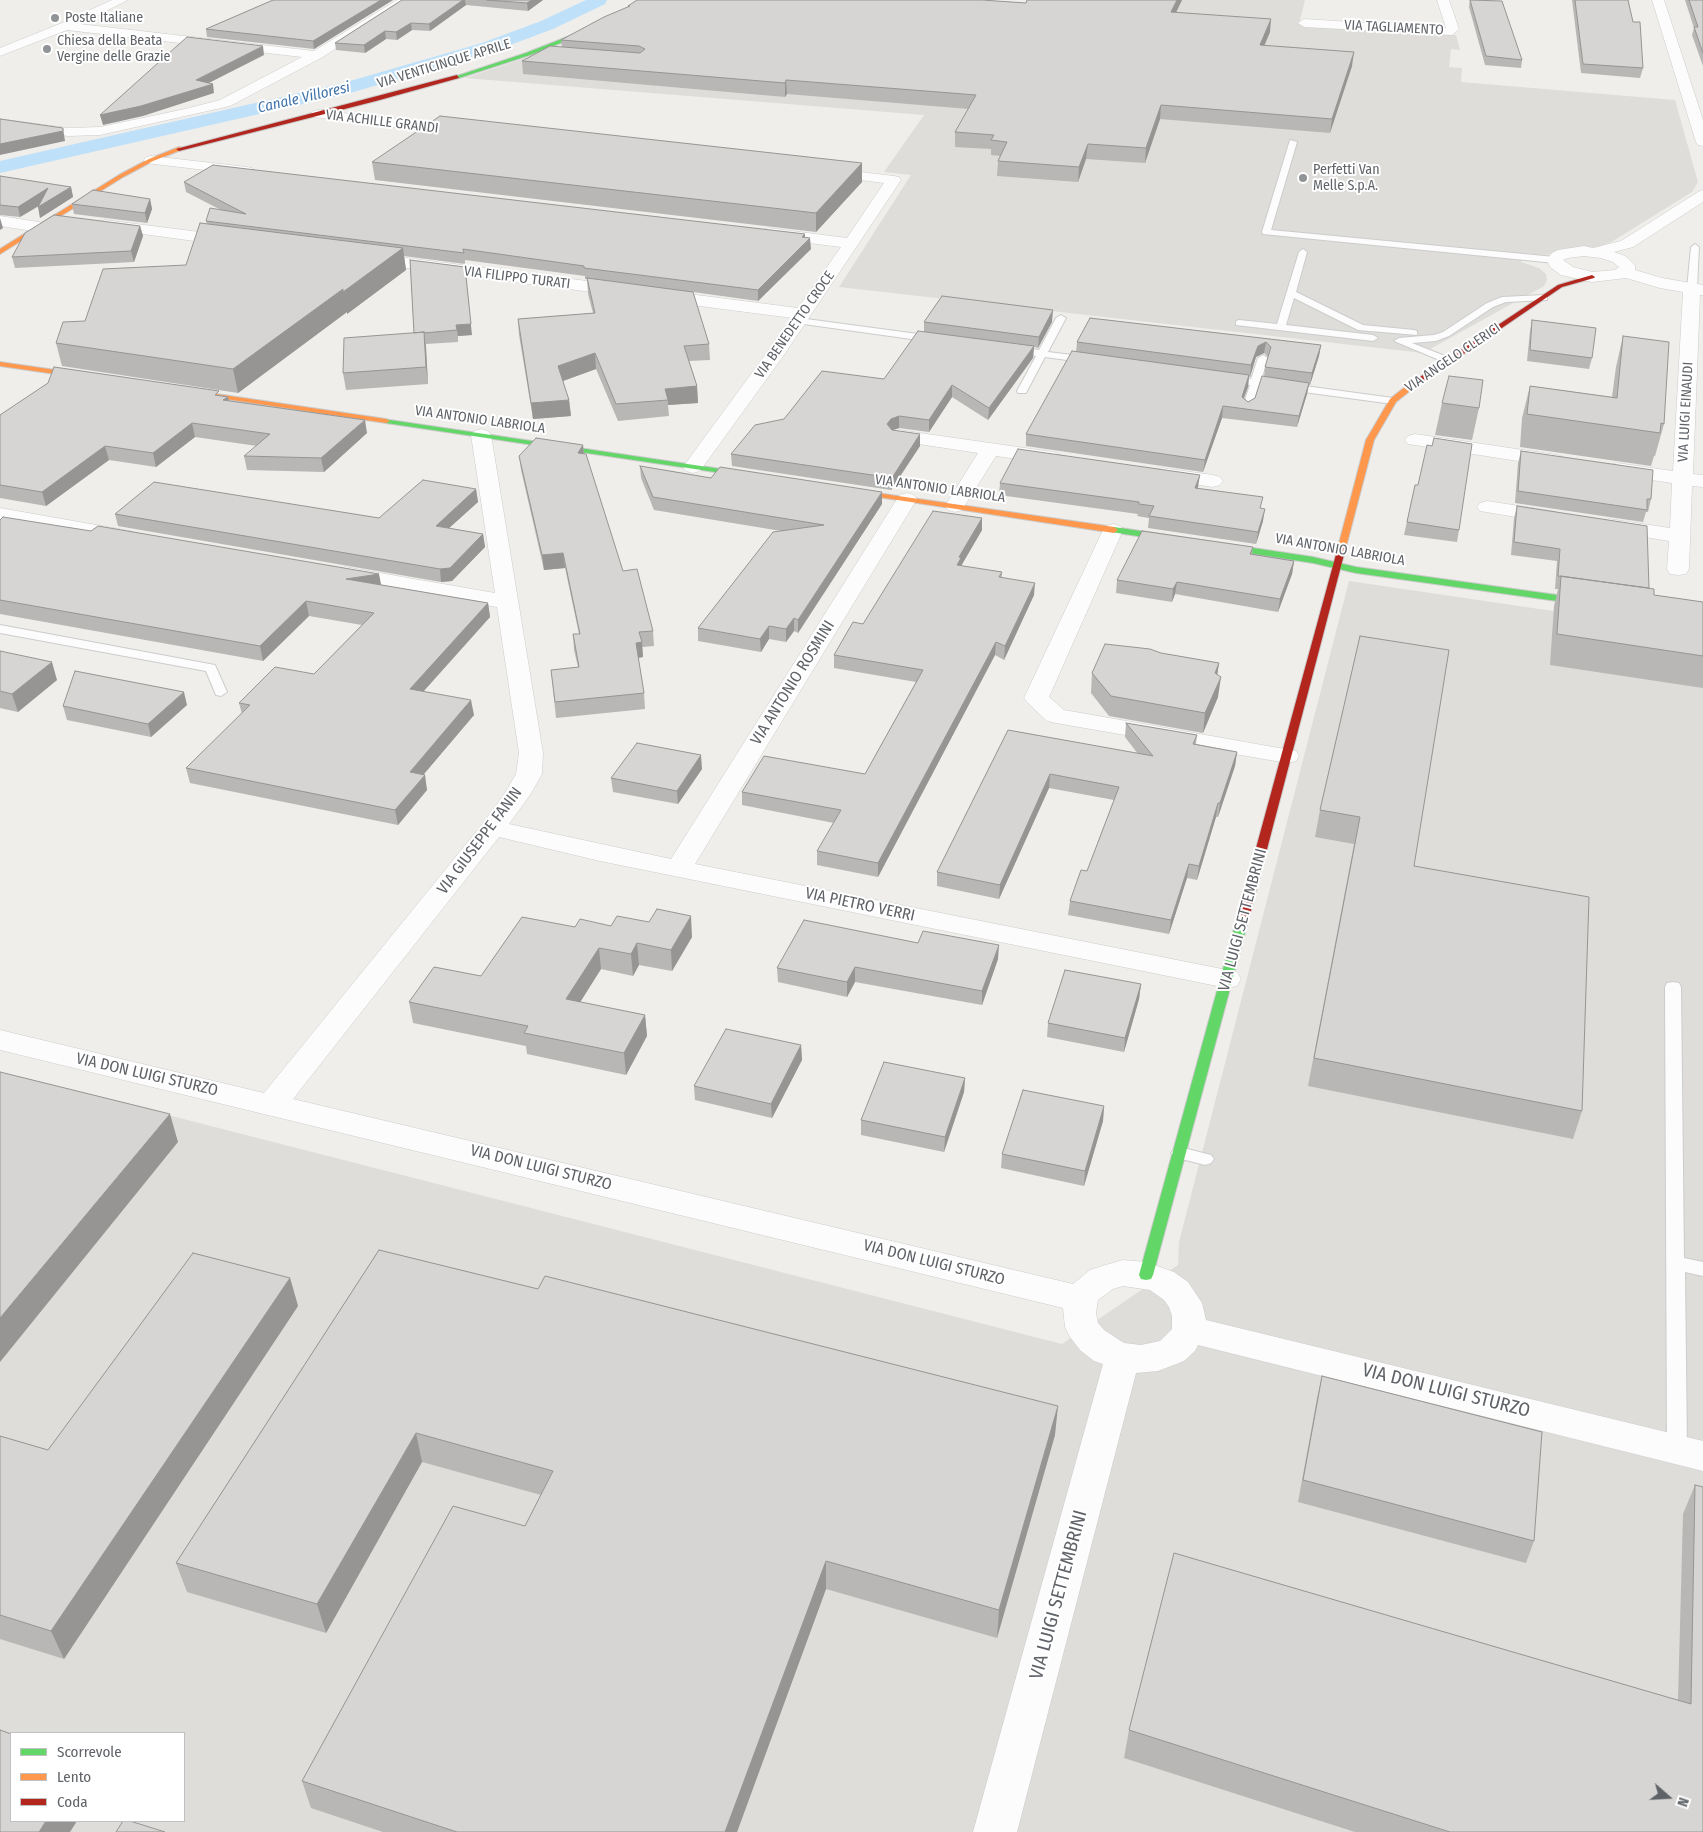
<!DOCTYPE html>
<html>
<head>
<meta charset="utf-8">
<style>
	body { margin:0 }
	#map { position:relative; width:1703px; height:1832px; overflow:hidden; background:#efeeea; font-family:"Fira Sans Condensed",sans-serif }
	canvas { display:block }
	.legend { position:absolute; left:10px; top:1732px; width:175px; height:90px; box-sizing:border-box; background:#fff; border:1px solid #bfc1c3; margin:0; padding:6px 9px; list-style:none; font-size:15px; color:#5f6368 }
	.legend li { display:flex; align-items:center; gap:10px; height:25px }
	.legend b { width:25px; border:1px solid #bfc1c3 }
	.north { position:absolute; left:1643px; top:1772px; width:50px; height:50px; -webkit-text-stroke:4px #fff; paint-order:stroke; rotate:109deg; font-size:14px; font-weight:700; line-height:20px; text-align:center; color:#5f6368 }
	.north::after { content:''; display:block; margin:auto; width:18px; height:22px; background:#5f6368; clip-path:polygon(50% 0,100% 100%,50% 72%,0 100%) }
</style>
</head>
<body>
<div id="map">
<canvas width="1703" height="1832"></canvas>
<ul class="legend">
<li><b style="height:6px;background:#63d668"></b>Scorrevole</li>
<li><b style="height:6px;background:#ff974d"></b>Lento</li>
<li><b style="height:6px;background:#b3261e"></b>Coda</li>
</ul>
<div class="north">N</div>
</div>
<script>
const g = document.querySelector('canvas').getContext('2d');
g.lineJoin = 'round';
function paint(path, color) { g.fillStyle = color; g.fill(path, 'evenodd'); }
const toPath = rows => new Path2D(rows.map(r => 'M' + r).join(''));
function stroke(path, color, width, dash) { g.strokeStyle = color; g.lineWidth = width; g.lineCap = dash ? 'butt' : 'round'; g.setLineDash(dash || []); g.stroke(path); }
function write(font, color, halo, rows, align = 'center') {
  g.font = font + ' "Fira Sans Condensed",sans-serif'; g.lineWidth = 4; g.setLineDash([]); g.textBaseline = 'middle'; g.strokeStyle = halo; g.fillStyle = color; for (const [text, x, y, turn = 0] of rows) {
    g.save(); g.translate(x, y); g.rotate((+turn || 0) * Math.PI / 180); g.textAlign = isNaN(turn) ? turn : align; if (halo) g.strokeText(text, 0, 0); g.fillText(text, 0, 0); g.restore();
  }
}
const industrial = toPath([
	[782,0,1026,15,1029,0,1305,0,1299,24,1456,35,1460,50,1451,49,1449,67,1462,68,1461,82,1675,100,1698,182,1692,192,1613,241,1599,247,1544,255,1523,253,1521,262,1539,268,1546,274,1547,280,1544,286,1423,353,839,287,911,175,884,172,924,115,465,78,550,50,600,29],
	[1349,581,1703,633,1703,1832,0,1832,0,1072,1062,1344,1178,1265,1179,1242],
	[11,1733,184,1733,184,1821,11,1821]
]);
const canal = toPath([
	[586,0,607,0,605,4,553,29,494,51,347,94,0,173,0,161,343,83,482,43,541,21,586,0]
]);
const lane = toPath([
	[1290,140,1297,142,1271,230,1555,257,1559,260,1555,263,1263,234,1262,232,1290,140],
	[1695,244,1699,247,1697,289,1692,292,1687,289,1691,247,1695,244],
	[1303,249,1307,252,1296,292,1363,325,1414,330,1417,331,1417,335,1358,330,1294,298,1286,325,1373,335,1378,338,1373,341,1236,325,1236,321,1239,320,1277,324,1299,252,1303,249],
	[1544,295,1547,296,1547,300,1506,302,1493,307,1449,336,1436,341,1412,343,1450,358,1450,362,1444,362,1394,341,1399,338,1434,335,1443,332,1487,303,1502,297,1544,295],
	[1061,315,1066,318,1048,352,1089,357,1094,360,1089,363,1045,357,1026,393,1018,393,1017,391,1036,356,1013,353,1008,350,1013,347,1039,350,1056,318,1061,315],
	[799,318,933,336,938,339,933,342,796,323,796,319,799,318],
	[1263,355,1268,358,1261,380,1393,398,1398,401,1393,404,1259,386,1252,409,1251,411,1243,411,1242,409,1250,385,1228,382,1223,379,1228,376,1251,379,1258,358,1263,355],
	[0,625,215,665,227,692,221,696,216,695,206,671,0,633,0,625],
	[1673,982,1679,983,1681,987,1684,1258,1703,1262,1703,1276,1685,1272,1687,1449,1684,1455,1677,1457,1670,1455,1667,1449,1665,987,1667,983,1673,982],
	[1180,1147,1211,1155,1214,1159,1211,1163,1205,1165,1174,1157,1171,1153,1174,1149,1180,1147]
]);
const street = toPath([
	[112,0,128,0,80,24,314,51,397,0,411,0,321,58,230,106,100,135,68,136,0,127,0,119,68,128,100,127,185,109,220,100,302,57,67,30,0,56,0,48,62,23,112,0],
	[1437,0,1449,0,1459,29,1452,35,1304,27,1298,23,1304,19,1446,28,1437,0],
	[1652,0,1664,0,1703,120,1703,146,1698,145,1696,142,1652,0],
	[318,110,460,127,465,128,467,131,465,134,460,135,313,117,311,114,313,111,318,110],
	[151,156,247,167,252,168,254,171,252,174,247,175,146,163,144,160,146,157,151,156],
	[826,168,894,176,899,177,901,180,784,355,700,471,693,473,686,471,683,467,792,318,368,263,362,261,360,258,362,255,368,253,798,308,841,247,768,238,762,236,760,233,762,230,768,228,847,238,884,183,821,175,819,172,821,169,826,168],
	[1703,190,1703,202,1633,247,1614,252,1625,256,1633,263,1635,266,1635,270,1662,278,1703,285,1703,295,1700,295,1693,474,1703,475,1703,487,1692,486,1689,569,1686,574,1678,575,1670,574,1667,569,1669,541,1609,531,1602,529,1599,525,1602,521,1609,519,1670,528,1672,483,1617,475,1610,473,1607,469,1610,465,1617,463,1673,471,1683,292,1660,288,1626,278,1592,282,1561,275,1550,267,1547,260,1552,253,1558,250,1584,246,1593,248,1621,241,1698,192,1703,190],
	[1584,256,1601,258,1613,262,1619,267,1615,270,1592,272,1573,267,1563,260,1568,258,1584,256],
	[0,216,39,222,45,224,47,227,45,230,39,232,0,226,0,216],
	[105,220,231,236,237,238,239,241,237,244,231,246,99,228,97,225,99,222,105,220],
	[481,429,488,431,491,435,543,753,542,774,530,795,509,824,671,859,897,499,900,495,907,493,914,495,917,499,695,864,1227,970,1237,972,1241,979,1237,986,1227,988,600,861,499,837,293,1099,1073,1284,1090,1270,1102,1266,1123,1260,1146,1262,1174,1272,1188,1282,1202,1303,1206,1320,1703,1441,1703,1471,1198,1345,1195,1351,1184,1361,1158,1371,1136,1373,1017,1832,973,1832,1103,1364,1094,1361,1080,1350,1070,1337,1065,1327,1063,1308,0,1050,0,1030,264,1093,484,822,505,793,516,774,519,753,497,607,345,581,337,579,334,574,337,569,345,567,495,593,471,435,474,431,481,429],
	[1123,1286,1150,1290,1164,1300,1169,1307,1172,1316,1172,1329,1160,1341,1141,1345,1124,1343,1104,1330,1098,1323,1096,1313,1098,1300,1113,1289,1123,1286],
	[899,430,1053,452,1060,454,1063,458,1060,462,1053,464,996,456,962,510,955,512,948,510,945,506,978,453,892,440,889,436,892,432,899,430],
	[1415,434,1557,455,1564,457,1567,461,1564,465,1557,467,1408,444,1405,440,1408,436,1415,434],
	[1162,468,1213,475,1220,477,1223,481,1220,485,1213,487,1155,478,1152,474,1155,470,1162,468],
	[1487,501,1552,511,1559,513,1562,517,1559,521,1552,523,1480,511,1477,507,1480,503,1487,501],
	[0,508,130,531,137,533,141,537,137,541,130,543,0,520,0,508],
	[1113,524,1120,526,1123,530,1049,697,1064,710,1296,751,1299,756,1296,761,1287,763,1056,723,1047,721,1028,703,1024,698,1103,530,1106,526,1113,524]
]);
const fast = toPath([
	[645,0,650,0,623,17,594,30,530,55,459,78,454,77,526,53,590,28,619,15,645,0],
	[383,419,755,474,759,476,755,478,386,423,382,421,383,419],
	[1114,527,1313,557,1356,567,1593,600,1598,603,1593,606,1356,573,1313,563,1111,532,1110,530,1114,527],
	[1243,914,1249,918,1153,1275,1151,1279,1146,1280,1141,1279,1139,1275,1237,918,1243,914]
]);
const slow = toPath([
	[179,147,181,148,181,150,153,161,123,177,0,254,0,249,119,175,149,159,179,147],
	[0,362,90,375,94,377,90,379,0,366,0,362],
	[1415,379,1422,381,1396,402,1374,440,1346,547,1345,549,1339,549,1338,547,1366,440,1390,399,1415,379],
	[189,390,386,419,390,421,386,423,192,394,188,392,189,390],
	[842,488,1114,527,1118,530,1114,533,845,492,842,492,842,488]
]);
const jam = toPath([
	[457,75,459,78,376,101,179,151,176,149,457,75],
	[1592,275,1595,277,1594,278,1562,287,1421,383,1414,381,1558,285,1592,275],
	[1342,544,1346,547,1249,918,1247,921,1239,921,1237,918,1338,547,1342,544]
]);
const wall = toPath([
	[273,0,393,0,314,49,207,37,206,29],
	[402,0,543,0,528,11,466,5,430,31,412,30,397,40,386,39,365,53,336,50,335,43],
	[1027,0,1182,0,1176,12,1270,32,1264,46,1352,66,1330,133,1160,119,1145,163,1086,159,1078,182,997,176,998,161,1000,156,991,155,991,149,955,147,955,132,969,109,787,94,785,97,523,74,522,61,562,47,561,40,628,7,628,6,1026,3],
	[1470,0,1522,60,1521,68,1485,65,1469,7],
	[1572,0,1628,0,1643,68,1640,78,1581,73],
	[1685,0,1703,0,1703,66,1692,35,1694,28],
	[372,162,862,163,862,182,816,232,375,180],
	[0,176,71,187,73,197,40,218,39,206,20,217,0,215],
	[184,182,805,238,811,249,758,301,693,292,709,344,710,360,689,361,697,386,698,403,668,405,669,416,618,421,596,369,563,381,569,400,571,416,533,419,519,335,518,319,593,313,588,294,587,279,585,279,585,276,465,260,465,264,404,256,406,270,347,314,347,312,238,393,62,366,56,343,85,321,186,265,207,224,206,221,221,210,186,192],
	[150,199,152,209,147,223,74,214,72,204],
	[140,226,143,236,134,262,15,268,12,257],
	[410,260,472,335,458,336,458,342,426,344,428,384,346,390,343,373,414,333],
	[1090,318,1321,345,1319,356,1310,385,1309,385,1307,394,1297,427,1222,418,1203,472,1026,446,1026,434,1076,352,1077,342],
	[1264,353,1268,357,1265,367,1264,377,1255,398,1248,402,1244,398,1248,387,1249,377,1250,377,1256,357],
	[1532,320,1592,358,1589,369,1527,361,1530,331],
	[924,322,1052,322,1038,348,1034,347,1033,358,988,420,952,397,929,432,899,428,893,430,920,446,891,490,732,466,731,454,784,419,884,379,924,331],
	[1623,336,1664,424,1655,456,1654,456,1651,466,1520,447,1522,418,1530,386,1612,397,1616,367],
	[220,395,228,397,229,401,367,433,324,472,247,470,244,456,257,446,195,437,156,467,109,460,46,506,0,498,0,415],
	[1442,403,1479,408,1472,440,1435,435],
	[583,445,584,454,623,571,653,631,654,646,642,647,643,657,638,658,644,693,645,709,556,718,551,670,578,667,574,650,573,634,579,634,565,568,544,570,521,470,519,456],
	[1521,451,1651,499,1648,512,1646,512,1643,522,1515,503,1518,463],
	[640,466,711,478,882,492,882,504,798,633,794,631,786,642,769,639,761,652,698,641,698,628,781,531,654,510,641,478],
	[1000,483,1198,488,1262,509,1263,521,1256,544,1148,528,1149,518,1137,516,1138,514,999,495],
	[1415,485,1418,485,1459,530,1457,542,1404,535],
	[476,489,478,502,449,528,483,534,485,547,452,581,441,582,118,526,115,514,379,518],
	[1517,506,1649,588,1654,595,1703,602,1703,688,1550,665,1554,606,1558,589,1555,589,1557,561,1511,555,1514,518],
	[982,518,982,530,961,566,1002,572,1002,578,1034,595,1004,660,995,655,878,877,817,865,817,851,834,823,742,805,742,792,865,774,916,682,834,668,834,655,863,624],
	[0,520,488,603,490,617,424,691,474,715,423,775,427,790,398,825,190,783,186,768,242,714,239,703,314,674,362,625,309,616,263,661,0,614],
	[1253,547,1252,554,1294,561,1292,574,1278,612,1175,594,1172,602,1116,593,1117,580],
	[1360,636,1414,866,1582,1111,1573,1139,1308,1086,1354,844,1315,837,1320,810],
	[0,651,57,680,18,712,0,708],
	[1161,653,1219,663,1217,675,1218,697,1203,733,1109,716,1091,693,1092,673],
	[187,705,151,737,67,720,63,706],
	[1126,723,1197,735,1196,744,1237,752,1235,766,1218,817,1216,817,1197,880,1187,878,1169,934,1068,915,1070,901,1087,871,1114,800,1049,788,999,899,937,886,937,872,1008,730,1138,754,1125,737],
	[702,769,678,804,613,792,611,778],
	[575,927,692,937,672,971,639,965,633,976,601,969,580,1002,645,1015,647,1036,626,1075,527,1054,526,1046,413,1023,409,1002,481,976],
	[998,959,982,1005,855,982,847,997,778,982,777,968],
	[1141,984,1139,999,1124,1052,1047,1037,1048,1023],
	[801,1045,802,1060,772,1118,695,1100,694,1086],
	[965,1078,964,1092,944,1152,861,1135,861,1120],
	[1104,1106,1103,1121,1084,1186,1001,1168,1002,1154],
	[379,1250,1055,1435,997,1638,826,1589,737,1832,383,1832,311,1808,302,1781,525,1526,541,1495,422,1462,326,1633,187,1592,176,1563],
	[290,1278,298,1306,64,1659,0,1639,0,1436,48,1450],
	[1322,1376,1534,1541,1526,1563,1298,1502,1317,1398],
	[1695,1485,1703,1832,1355,1832,1124,1758,1129,1730,1678,1700,1683,1514]
]);
const shadedWall = toPath([
	[381,0,393,0,314,49,313,41],
	[463,0,465,0,466,5,430,31,429,24],
	[532,0,543,0,528,11,527,3],
	[1177,0,1182,0,1170,25,1171,12],
	[1271,19,1270,32,1259,58,1260,45],
	[411,23,412,30,397,40,396,32],
	[385,31,386,39,365,53,364,45],
	[263,46,264,55,199,88,213,84,214,93,143,116,103,125,100,115,196,80],
	[1354,52,1352,66,1330,133,1332,119],
	[786,80,787,94,785,97,785,83],
	[1161,105,1160,119,1145,163,1146,148],
	[63,128,65,141,0,155,0,144],
	[1088,144,1086,159,1078,182,1079,167],
	[862,163,862,182,816,232,816,213],
	[71,187,73,197,40,218,38,207],
	[48,188,50,199,20,217,18,207],
	[150,199,152,209,147,223,145,213],
	[0,218,3,228,0,230],
	[140,226,143,236,134,262,131,251],
	[805,234,805,244,810,238,811,249,758,301,758,290],
	[403,248,406,270,347,314,347,312,238,393,233,369,343,289],
	[465,267,472,335,458,336,456,325],
	[1053,310,1052,322,1038,348,1039,337],
	[424,332,426,349,428,384,426,367],
	[1266,342,1264,353,1256,357,1250,377,1251,365,1258,346],
	[1321,345,1319,356,1310,385,1312,373],
	[1034,346,1033,358,988,420,989,408],
	[595,353,596,369,560,382,558,366],
	[1249,375,1248,387,1240,408,1242,397],
	[1309,383,1307,394,1297,427,1299,416],
	[952,385,952,397,929,432,929,420],
	[697,386,698,403,668,405,668,400,665,389],
	[228,397,231,410,223,400],
	[569,400,571,416,533,419,531,403],
	[1223,406,1222,418,1203,472,1205,460],
	[899,416,899,428,890,431,887,424,891,419],
	[365,420,367,433,324,472,321,458],
	[192,423,195,437,156,467,153,453],
	[920,434,920,446,891,490,892,478],
	[583,445,584,459,578,453],
	[105,446,109,460,46,506,42,492],
	[1200,475,1198,487,1194,500,1195,488],
	[476,489,478,502,437,539,436,526],
	[882,492,882,504,798,633,798,620],
	[1265,509,1263,521,1256,544,1258,532],
	[982,518,982,530,961,566,957,565,959,557],
	[483,534,485,547,452,581,441,582,440,569],
	[563,553,565,568,544,570,542,555],
	[1294,561,1292,574,1278,612,1280,599],
	[379,574,382,589,346,579],
	[1177,582,1175,594,1172,602,1173,589],
	[1035,583,1034,595,1004,660,1005,646],
	[306,601,309,616,263,661,260,646],
	[488,603,490,617,412,704,410,689],
	[794,618,794,631,786,642,786,629],
	[769,626,769,639,761,652,760,639],
	[642,642,643,657,637,658,636,643],
	[996,642,995,655,878,877,878,863],
	[52,662,57,680,18,712,12,694],
	[1219,663,1216,683,1215,673],
	[1221,677,1218,697,1203,733,1205,713],
	[184,692,187,705,151,737,148,724],
	[471,700,474,715,413,787,410,772],
	[1237,752,1235,766,1218,817,1220,803],
	[701,755,702,769,678,804,677,791],
	[1050,774,1049,788,999,899,1000,885],
	[425,775,427,790,398,825,395,810],
	[1218,803,1216,817,1197,880,1199,866],
	[1189,864,1187,878,1169,934,1171,920],
	[691,916,692,937,672,971,671,950],
	[637,943,639,965,633,976,631,954],
	[999,945,998,959,982,1005,982,991],
	[599,948,601,969,569,1020,566,999],
	[855,967,855,982,847,997,847,982],
	[1141,984,1139,999,1124,1052,1125,1038],
	[645,1015,647,1036,626,1075,624,1053],
	[801,1045,802,1060,772,1118,771,1104],
	[965,1078,964,1092,944,1152,945,1137],
	[1104,1106,1103,1121,1084,1186,1085,1171],
	[170,1114,178,1142,0,1362,0,1318],
	[290,1278,298,1306,64,1659,51,1631],
	[1058,1406,1055,1435,997,1638,999,1610],
	[416,1433,422,1462,326,1633,317,1604],
	[826,1561,826,1589,737,1832,725,1832],
	[46,1821,77,1821,70,1832,39,1832]
]);
const building = toPath([
	[273,0,381,0,313,41,206,29,273,0],
	[402,0,463,0,429,24,411,23,396,32,385,31,364,45,335,43,402,0],
	[487,0,532,0,527,3,487,0],
	[637,0,982,0,1026,3,1027,0,1177,0,1171,12,1271,19,1260,45,1354,52,1332,119,1161,105,1146,148,1088,144,1079,167,998,161,1007,142,991,140,994,135,955,132,976,95,786,80,785,83,522,61,550,46,640,53,645,49,639,46,561,40,604,17,630,6,628,6,637,0],
	[1470,0,1502,1,1522,60,1486,56,1470,0],
	[1575,0,1628,0,1633,22,1640,22,1643,68,1583,64,1575,0],
	[1689,0,1703,0,1703,53,1694,27,1698,27,1689,0],
	[187,37,263,46,196,80,213,84,141,106,100,115,187,37],
	[440,116,862,163,816,213,372,162,440,116],
	[0,119,63,128,63,131,0,144,0,119],
	[213,165,805,234,802,237,810,238,758,290,584,268,584,266,463,249,464,253,206,221,210,208,246,214,184,182,213,165],
	[0,176,71,187,38,207,48,188,18,207,0,205,0,176],
	[93,190,150,199,145,213,72,204,93,190],
	[54,215,140,226,131,251,12,257,25,233,54,215],
	[200,223,403,248,343,292,343,289,233,369,56,343,63,322,85,321,103,269,186,265,200,223],
	[410,260,465,267,471,324,456,325,457,330,424,333,424,332,414,333,410,260],
	[587,278,693,292,709,344,684,346,697,386,665,389,668,400,616,404,595,353,558,366,569,400,531,403,518,319,595,313,587,278],
	[942,296,1053,310,1039,337,924,322,942,296],
	[1090,318,1321,345,1312,373,1265,367,1271,347,1266,342,1258,346,1251,365,1077,342,1090,318],
	[1532,320,1596,328,1592,358,1530,350,1532,320],
	[918,331,1034,346,989,408,952,385,929,420,899,416,891,419,887,424,892,430,920,434,892,478,731,454,755,425,784,419,822,371,884,379,918,331],
	[424,332,426,367,343,373,344,338,424,332],
	[1623,336,1669,342,1664,424,1661,423,1660,433,1527,414,1530,386,1617,398,1623,336],
	[1072,351,1249,375,1242,397,1248,402,1255,398,1262,376,1309,383,1299,416,1223,406,1205,460,1026,434,1072,351],
	[54,367,219,391,215,395,228,397,223,400,365,420,321,458,244,456,270,434,192,423,153,453,105,446,42,492,0,485,0,415,48,383,54,367],
	[1449,376,1483,380,1479,408,1442,403,1449,376],
	[536,438,583,445,578,453,586,454,623,571,637,569,653,631,639,632,642,642,636,643,644,693,555,702,551,670,579,667,573,634,580,634,563,553,542,555,519,456,536,438],
	[1434,438,1472,444,1459,530,1407,522,1415,485,1418,485,1427,445,1432,446,1434,438],
	[1018,449,1200,475,1195,488,1263,497,1260,508,1265,509,1258,532,1149,516,1154,506,1139,504,1139,502,1000,483,1018,449],
	[1521,451,1653,470,1651,499,1647,499,1647,510,1518,491,1521,451],
	[640,466,711,478,720,467,882,492,798,620,794,618,786,629,769,626,760,639,698,628,773,532,824,525,653,497,640,466],
	[423,480,476,489,436,526,483,534,450,568,440,569,115,514,154,482,379,518,423,480],
	[1517,506,1647,526,1649,588,1558,576,1560,549,1514,542,1517,506],
	[933,511,982,518,959,557,961,558,957,565,1002,572,999,577,1035,583,1005,646,996,642,878,863,817,851,841,810,742,792,764,756,865,774,923,670,834,655,853,622,863,624,933,511],
	[3,517,91,531,98,526,379,574,346,579,488,603,410,689,471,700,410,772,425,775,395,810,186,768,250,705,239,703,275,667,314,674,374,613,306,601,260,646,0,600,0,520,3,517],
	[1142,531,1253,547,1250,554,1294,561,1280,599,1177,582,1173,589,1117,580,1142,531],
	[1561,576,1654,589,1654,595,1703,602,1703,656,1557,634,1561,576],
	[1360,636,1449,650,1414,866,1589,897,1582,1111,1314,1058,1360,817,1320,810,1360,636],
	[1105,644,1150,649,1161,653,1219,663,1215,673,1221,677,1205,713,1111,696,1092,673,1105,644],
	[0,651,52,662,12,694,0,691,0,651],
	[75,671,184,692,148,724,63,706,75,671],
	[1126,723,1197,735,1193,744,1237,752,1220,803,1218,803,1199,866,1189,864,1171,920,1070,901,1081,870,1087,871,1119,787,1050,774,1000,885,937,872,1008,730,1153,756,1126,723],
	[637,743,701,755,677,791,611,778,637,743],
	[657,909,691,916,671,950,637,943,631,954,599,948,566,999,645,1015,624,1053,524,1033,528,1026,409,1002,434,967,481,976,522,917,575,927,580,919,611,926,617,916,649,922,657,909],
	[804,920,918,943,923,931,999,945,982,991,855,967,847,982,777,968,804,920],
	[1065,970,1141,984,1125,1038,1048,1023,1065,970],
	[726,1029,801,1045,771,1104,694,1086,726,1029],
	[884,1062,965,1078,945,1137,861,1120,884,1062],
	[0,1072,170,1114,0,1318,0,1072],
	[1023,1090,1104,1106,1085,1171,1002,1154,1023,1090],
	[379,1250,538,1289,545,1276,1058,1406,999,1610,826,1561,725,1832,457,1832,302,1781,453,1506,525,1526,553,1471,416,1433,317,1604,176,1563,379,1250],
	[193,1253,290,1278,51,1631,0,1615,0,1436,48,1450,193,1253],
	[1322,1376,1542,1432,1534,1541,1303,1480,1322,1376],
	[1695,1485,1703,1487,1703,1832,1450,1832,1129,1730,1174,1553,1691,1704,1695,1485],
	[0,1730,11,1734,11,1821,46,1821,39,1832,0,1832,0,1730],
	[123,1821,130,1821,165,1832,116,1832,123,1821]
]);
const markers = [
	[55,18,5,"#919496"],
	[47,49,5,"#919496"],
	[1303,178,5,"#919496"]
];
const farPoinames = [
	["Poste Italiane",65,18],
	["Chiesa della Beata",57,41],
	["Vergine delle Grazie",57,57],
	["Perfetti Van",1313,170],
	["Melle S.p.A.",1313,186]
];
const farStreetnames = [
	["VIA TAGLIAMENTO",1394,28,3],
	["VIA VENTICINQUE APRILE",444,64,-17],
	["VIA ACHILLE GRANDI",382,122,7],
	["VIA FILIPPO TURATI",517,278,7],
	["VIA BENEDETTO CROCE",795,325,-55],
	["VIA ANGELO CLERICI",1453,358,-34],
	["VIA LUIGI EINAUDI",1686,412,-87],
	["VIA ANTONIO LABRIOLA",480,420,8],
	["VIA ANTONIO LABRIOLA",940,489,8],
	["VIA ANTONIO LABRIOLA",1340,550,10]
];
const farWaternames = [
	["Canale Villoresi",304,98,-13]
];
const streetNames = [
	["VIA ANTONIO ROSMINI",793,683,-58],
	["VIA GIUSEPPE FANIN",480,841,-53],
	["VIA PIETRO VERRI",860,905,12],
	["VIA LUIGI SETTEMBRINI",1243,920,-75],
	["VIA DON LUIGI STURZO",147,1075,13],
	["VIA DON LUIGI STURZO",541,1168,14],
	["VIA DON LUIGI STURZO",934,1263,14]
];
const nearStreetnames = [
	["VIA DON LUIGI STURZO",1446,1391,14],
	["VIA LUIGI SETTEMBRINI",1059,1595,-75]
];
paint(industrial, '#dfddda');
paint(canal, '#bfe0f9');
stroke(lane, '#cbcccc', 2);
stroke(street, '#cbcccc', 1);
stroke(fast, '#cacacb', 2);
stroke(slow, '#cacacb', 2);
stroke(jam, '#cacacb', 2);
paint(lane, '#fdfcfc');
paint(street, '#fdfcfc');
paint(fast, '#63d668');
paint(slow, '#ff974d');
paint(jam, '#b3261e');
paint(wall, '#b8b7b5');
paint(shadedWall, '#969594');
paint(building, '#d6d5d3');
stroke(building, '#969594', 1);
for (const [x, y, r, color] of markers) { const dot = new Path2D(); dot.arc(x, y, r, 0, 2 * Math.PI); g.fillStyle = color; g.fill(dot); stroke(dot, '#fff', 2); }
write('14px', '#5f6368', '#fff', farPoinames, 'left');
write('14px', '#5f6368', '#fff', farStreetnames);
write('italic 15px', '#4174aa', '#fff', farWaternames);
write('16px', '#5f6368', '#fff', streetNames);
write('19px', '#5f6368', '#fff', nearStreetnames);
</script>
</body>
</html>
